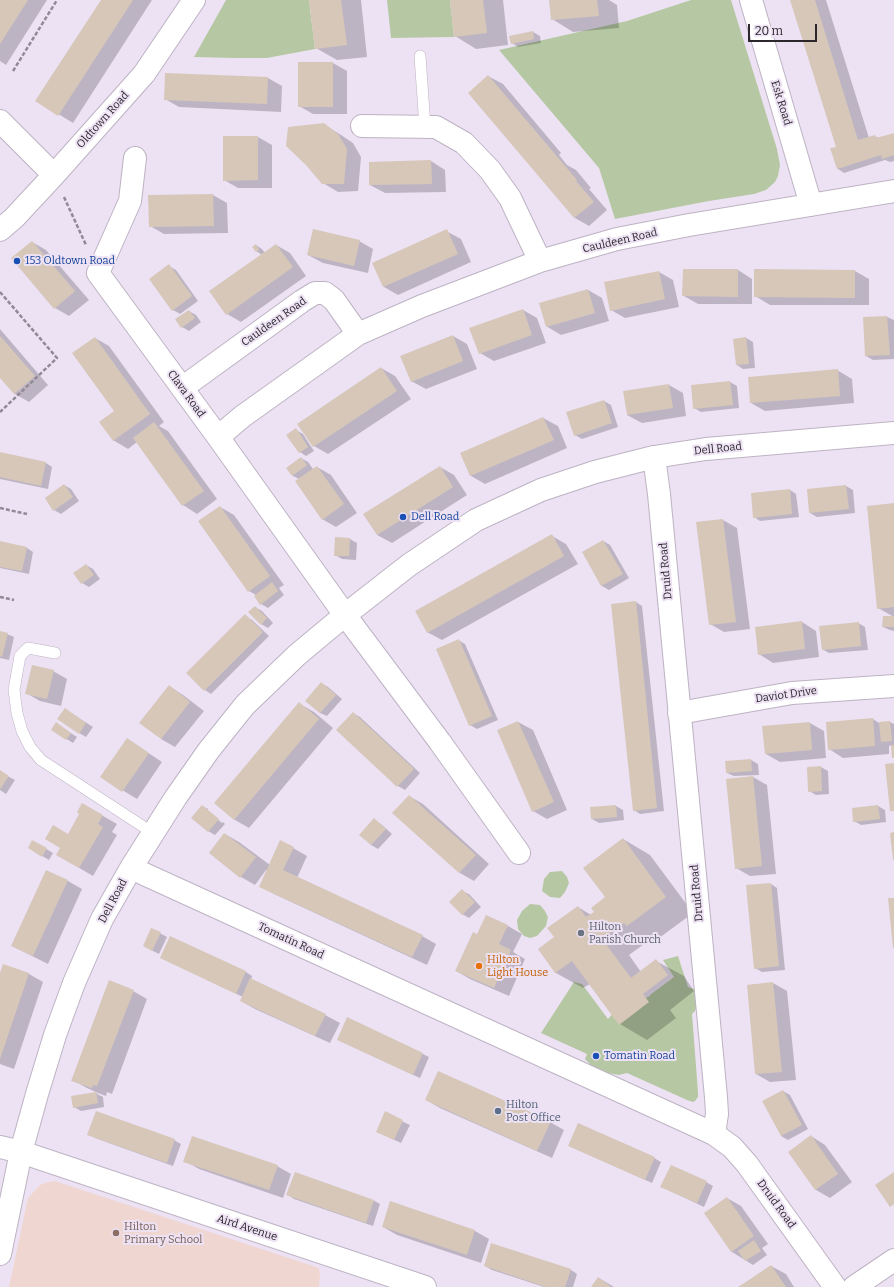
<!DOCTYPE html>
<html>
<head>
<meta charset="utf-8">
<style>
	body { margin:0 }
	#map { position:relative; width:894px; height:1287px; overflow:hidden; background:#ede2f4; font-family:Bitter,serif }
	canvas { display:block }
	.scale { position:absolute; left:748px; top:24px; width:69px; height:18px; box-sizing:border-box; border:2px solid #2b272d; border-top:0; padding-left:5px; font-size:12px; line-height:14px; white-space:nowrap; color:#2b272d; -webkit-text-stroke:3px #ede2f4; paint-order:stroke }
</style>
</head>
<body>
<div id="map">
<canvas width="894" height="1287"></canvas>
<div class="scale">20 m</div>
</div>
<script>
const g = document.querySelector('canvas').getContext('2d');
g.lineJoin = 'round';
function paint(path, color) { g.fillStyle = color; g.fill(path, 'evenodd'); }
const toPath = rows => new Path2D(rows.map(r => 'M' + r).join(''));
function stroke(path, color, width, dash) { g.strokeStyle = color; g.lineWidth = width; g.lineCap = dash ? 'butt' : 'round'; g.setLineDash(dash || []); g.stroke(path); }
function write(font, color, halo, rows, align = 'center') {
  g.font = font + ' Bitter,serif'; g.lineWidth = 4; g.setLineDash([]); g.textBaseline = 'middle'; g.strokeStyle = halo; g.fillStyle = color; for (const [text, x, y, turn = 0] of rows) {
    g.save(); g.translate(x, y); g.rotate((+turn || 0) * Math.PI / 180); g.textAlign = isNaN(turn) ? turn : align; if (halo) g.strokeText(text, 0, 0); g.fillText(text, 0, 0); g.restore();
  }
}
const education = toPath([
	[55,1181,319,1268,320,1275,319,1287,9,1287,28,1198,40,1185,48,1182]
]);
const green = toPath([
	[226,0,309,0,315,49,267,58,234,58,194,57],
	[387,0,450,0,454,37,391,38],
	[691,0,731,0,777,149,780,165,778,176,775,182,766,190,754,194,709,201,615,219,599,168,499,50,627,21],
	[562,871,567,877,569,883,565,892,560,898,550,897,542,891,544,879,550,872],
	[530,904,540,905,545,911,548,917,546,926,537,936,530,938,524,936,518,929,517,920,522,911],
	[678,956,688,987,694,989,697,1005,695,1011,692,1014,698,1092,698,1097,695,1101,693,1102,687,1100,627,1073,619,1075,601,1072,594,1068,585,1059,587,1054,541,1033,574,982,582,984,608,1019,614,1012,622,1008,650,996,650,995,674,977,663,960]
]);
const shadow = toPath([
	[0,0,47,0,6,65,0,61],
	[102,0,152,0,73,123,37,101],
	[310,0,361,0,367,57,337,60,316,48],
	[451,0,503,0,508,45,476,49,455,36],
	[550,0,609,0,617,5,619,28,573,32,552,19],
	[792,0,826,0,869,138,874,136,879,138,894,134,894,161,890,162,885,160,844,173,838,169,837,147],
	[533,32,540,36,541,43,518,47,512,43],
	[333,63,347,71,347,114,313,114,299,106],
	[488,76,503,84,561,153,559,155,567,165,576,170,591,188,589,189,607,210,589,226,575,218,469,93],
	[268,78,282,86,281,112,179,107,165,99],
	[323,124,338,133,353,143,361,157,358,191,338,192,323,183],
	[258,137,272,145,272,188,238,188,224,180],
	[431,161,445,170,446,192,385,193,370,185,370,163],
	[213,195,227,203,228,233,164,234,150,226],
	[446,231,461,239,471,262,398,295,384,287,373,263],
	[359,241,373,249,368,273,323,263,308,255],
	[32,242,46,250,89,300,69,316,55,308],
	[256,245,262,249,265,253,276,245,290,253,306,276,241,322,227,314,262,255,256,251],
	[169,266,176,270,198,301,180,314,173,310],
	[738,270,752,279,752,304,698,304,684,296],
	[855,271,869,279,869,305,770,305,755,296],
	[659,272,673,280,679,307,625,318,611,310,606,283],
	[588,290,602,298,609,321,561,335,546,326],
	[523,310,537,318,546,343,494,361,480,353],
	[189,311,196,315,201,322,189,331,182,327],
	[887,317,894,320,894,359,873,360,866,356],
	[0,329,48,385,29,402,15,394,0,377],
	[453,336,467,344,477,369,426,389,411,381],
	[95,338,109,346,164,422,159,426,168,431,217,499,197,514,183,505,137,442,128,449,113,440,116,411],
	[746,338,753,342,755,368,743,369,737,365,734,339],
	[381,368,395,376,411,399,328,454,314,446],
	[837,370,852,379,854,403,765,411,751,403],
	[730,382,737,386,739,408,701,412,694,408,692,386],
	[669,385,683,393,686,416,642,423,627,415],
	[604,401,611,405,618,427,582,439,575,435],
	[543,418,558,426,567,448,485,484,471,476,462,453],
	[296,430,303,434,314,451,306,456,300,452],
	[0,453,46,463,52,467,48,489,0,479],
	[301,458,308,462,313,469,317,467,331,475,357,513,336,527,322,519,299,479,293,476,287,468],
	[440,467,454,475,467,495,392,543,377,535],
	[64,485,71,489,79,501,61,514,54,510],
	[846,486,853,490,855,513,817,517,810,513],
	[790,490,796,494,799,517,760,521,754,517],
	[894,504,894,617,878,608],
	[220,507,234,515,284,585,279,588,284,595,268,608,261,604,256,595,249,591,199,522],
	[723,520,737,528,750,629,724,632,710,624],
	[552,536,566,544,578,564,442,640,427,632],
	[336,538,350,539,357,543,356,560,342,559,335,555],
	[603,541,610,545,629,578,609,590,602,586,583,552],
	[0,542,27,548,33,552,29,574,0,568],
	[86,565,93,569,100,579,89,587,82,583],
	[636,602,642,606,664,811,640,814,634,810],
	[255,607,262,611,273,623,268,628,261,624],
	[245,616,252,620,269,636,211,694,205,690],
	[894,617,894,631,890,630,883,627],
	[802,622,816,631,819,657,773,663,759,654],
	[858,623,865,627,868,650,829,653,822,649],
	[0,632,7,634,14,637,9,660,0,658],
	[458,640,465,644,498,720,477,729,470,725],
	[53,671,67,679,61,706,40,701,26,693],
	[321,683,328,687,342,699,327,716,320,713,306,701],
	[169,686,183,695,204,711,175,747,161,739],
	[300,704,314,712,333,728,249,828,235,820,215,803],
	[65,709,93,727,86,737,79,733],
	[353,713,360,717,420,773,405,790,398,786,337,730],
	[873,719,879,723,890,722,894,724,894,758,893,757,892,745,889,746,889,754,843,758,829,749],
	[518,722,533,730,567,810,547,819,533,811],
	[810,723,824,731,826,758,780,762,766,754],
	[63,728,77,737,73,743,52,730],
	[141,748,162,762,137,799,101,777],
	[751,760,758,764,759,775,734,776,727,773],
	[821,767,828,771,829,794,816,795,809,791],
	[0,772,15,780,6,794,0,790],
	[753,777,767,785,776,874,750,876,736,868],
	[409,796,423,804,489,864,474,881,460,873,394,813],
	[82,804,117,824,112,832,117,835,93,876,57,855,81,813],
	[202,806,208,809,208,811,222,823,223,822,225,824,215,835,208,831],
	[616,806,623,810,624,820,599,823,592,819],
	[878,806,885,810,886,822,861,825,854,821],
	[374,820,381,824,392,834,378,849,371,845,361,835],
	[225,834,239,842,270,865,293,848,307,856,297,878,422,936,436,944,427,965,274,894,260,886,267,870,266,870,255,885,241,877],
	[623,839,650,855,693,913,655,941,651,939,629,955,641,972,656,961,684,976,694,991,670,1010,676,1018,647,1040,620,1024,590,984,583,988,556,973,539,950,555,937,578,907,591,915,595,912,606,897],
	[33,841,53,853,49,860,29,848],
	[46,871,68,881,82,889,48,964,12,946],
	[771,884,777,888,785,970,762,972,755,968],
	[462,891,469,894,481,907,469,918,462,914],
	[508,926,522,934,513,952,525,959,509,996,470,979,456,971,477,935],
	[152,929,167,937,159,954,151,950],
	[170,937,246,972,252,976,251,980,325,1015,340,1023,330,1043,255,1009,241,1001,243,997,161,958],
	[4,966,29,974,43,982,14,1069,0,1064,0,976],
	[773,983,787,991,796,1080,770,1082,756,1074,748,985],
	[133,991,147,999,112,1094,107,1092,106,1096,98,1093,97,1094,103,1097,104,1107,81,1111,74,1107,73,1097,98,1093,87,1088,72,1080],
	[338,1040,423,1054,429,1057,420,1078],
	[783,1091,790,1095,808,1129,788,1140,781,1136],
	[426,1100,550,1122,564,1130,552,1158,440,1108],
	[385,1113,410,1125,401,1143,384,1135],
	[89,1134,174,1140,181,1144,173,1166,95,1138],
	[811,1136,825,1145,852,1182,830,1198,816,1190,789,1152],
	[576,1149,654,1158,661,1162,652,1183],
	[185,1161,277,1166,291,1174,283,1198,199,1169],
	[706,1182,713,1186,704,1207,668,1190],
	[288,1195,373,1200,380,1204,373,1226,294,1199],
	[727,1198,741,1206,768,1244,762,1248,767,1255,753,1265,732,1252,705,1214],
	[391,1203,475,1231,489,1239,481,1263,397,1235,383,1227],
	[485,1266,571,1270,577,1274,573,1287,544,1287,492,1270],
	[771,1266,786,1274,794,1287,739,1287],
	[599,1278,614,1287,592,1287]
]);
const building = toPath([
	[0,0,28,0,0,44],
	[101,0,133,0,58,116,35,101],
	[309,0,341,0,347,45,315,49],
	[450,0,483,0,487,33,454,37],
	[549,0,597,0,599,16,551,20],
	[790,0,815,0,858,140,875,135,876,138,894,133,894,155,882,159,881,155,837,169,830,148,836,147],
	[533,31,534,39,511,44,509,36],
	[298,62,333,62,333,107,298,107],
	[165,73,268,77,267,104,164,100],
	[488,75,577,180,576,181,594,202,574,218,468,93],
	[324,123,338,134,347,149,344,184,322,184,306,165,286,146,288,127],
	[223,136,258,136,258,180,223,181],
	[431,160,432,184,369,185,369,162],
	[213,194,214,226,149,227,148,195],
	[313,229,360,240,354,266,307,255],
	[447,229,458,254,383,287,372,263],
	[32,241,75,291,54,309,11,258],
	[256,244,259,250,256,252,252,247],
	[276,244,293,267,226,315,209,291],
	[169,264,192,296,172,311,149,279],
	[683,269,738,269,738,297,682,296],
	[754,269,855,270,855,298,754,297],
	[659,271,665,299,610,311,604,282],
	[588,289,595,313,546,327,539,303],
	[523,309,532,335,479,354,469,328],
	[189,310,195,318,181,328,175,319],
	[887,316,890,355,865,356,863,317],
	[453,335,463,361,411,382,400,356],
	[0,336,35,376,14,394,0,378],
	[95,337,150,414,113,441,99,422,114,411,72,353],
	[746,337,749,364,736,365,733,339],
	[381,367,397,391,313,447,297,424],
	[838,369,840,396,750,403,748,377],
	[730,381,733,405,693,409,691,385],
	[669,384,673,408,627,415,623,391],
	[604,400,612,423,574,436,566,412],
	[543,417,554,440,470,476,460,453],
	[154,422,204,491,182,506,133,438],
	[296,428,308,447,299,453,286,435],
	[0,452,46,462,41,486,0,477],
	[301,457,307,465,292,476,286,468],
	[317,466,344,504,322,520,295,481],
	[440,466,453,487,377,535,363,514],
	[64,484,73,497,53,511,45,498],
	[846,485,849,509,809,513,807,489],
	[790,489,792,514,753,518,751,493],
	[894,503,894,607,877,609,867,506],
	[220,506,270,576,248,592,198,521],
	[723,519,736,622,709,625,696,522],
	[552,534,564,556,427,633,415,611],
	[335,537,350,538,349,556,334,556],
	[603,540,623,574,601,586,582,552],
	[0,541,27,547,22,571,0,567],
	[86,564,94,575,81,584,73,573],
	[272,582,278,591,260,605,254,596],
	[636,601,657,808,633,811,611,604],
	[255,606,267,618,261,625,248,612],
	[245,614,263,632,204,691,186,673],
	[883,616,894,616,894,627,882,627],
	[802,621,805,649,758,655,755,627],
	[859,622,861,646,822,650,819,626],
	[0,631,8,633,2,657,0,656],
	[459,639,492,716,469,726,436,649],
	[32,665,54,670,47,699,25,694],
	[321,682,336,695,320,713,305,701],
	[169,685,190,702,161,739,139,723],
	[299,702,319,719,234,820,214,803],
	[65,708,86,723,79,734,57,719],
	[353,712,414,769,397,787,336,730],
	[873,718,875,746,828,750,826,722],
	[518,721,554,802,532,812,497,730],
	[890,721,892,741,881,742,879,722],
	[56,722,71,733,66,740,51,730],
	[810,722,812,750,765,754,762,726],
	[127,738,149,753,122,792,100,777],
	[891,745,894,745,894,757,892,758],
	[751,759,752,771,726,773,725,761],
	[894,763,894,811,890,811,885,764],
	[821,766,822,791,808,792,807,767],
	[0,770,9,776,0,789],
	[753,776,762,866,735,869,726,779],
	[409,795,476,855,459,873,392,813],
	[82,803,103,815,98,824,103,827,79,868,56,855,60,848,45,839,53,825,68,834,79,814,77,812],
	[202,805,219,819,208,832,191,818],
	[616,805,617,817,591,819,590,807],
	[878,805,880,819,853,822,852,808],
	[374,818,386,829,371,845,359,835],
	[894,832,894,860,893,860,890,833],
	[224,833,256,857,240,878,209,853],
	[623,838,666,897,627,926,624,923,602,939,631,978,656,959,668,975,643,994,649,1002,619,1025,572,961,555,973,538,949,554,937,547,928,578,906,586,917,594,912,591,908,605,897,583,868],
	[32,840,47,848,42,857,28,848],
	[280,840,294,847,283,870,423,935,412,957,259,887],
	[46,870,68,880,33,956,11,946],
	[771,883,779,966,754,969,746,885],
	[462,889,475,902,462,915,449,902],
	[888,898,894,898,894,948,893,948],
	[486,915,508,925,499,944,511,950,494,988,455,971,473,932,477,934],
	[151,928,161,932,152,951,143,946],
	[170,936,246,971,236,994,160,958],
	[3,964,29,973,0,1059,0,973],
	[250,978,326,1014,315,1036,240,1001],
	[109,980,134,990,97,1086,93,1085,92,1088,71,1081],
	[773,982,782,1072,755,1074,747,985],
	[347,1017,423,1053,413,1075,337,1040],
	[438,1071,551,1121,537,1151,425,1100],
	[783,1090,802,1125,781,1136,762,1101],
	[96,1092,98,1103,73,1108,71,1096],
	[96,1111,175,1139,167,1163,87,1135],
	[385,1111,403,1120,394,1140,376,1132],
	[578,1123,655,1157,645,1180,568,1146],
	[811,1135,838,1174,815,1190,788,1152],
	[192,1136,278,1165,269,1190,183,1162],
	[671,1165,707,1181,697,1203,660,1187],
	[295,1172,374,1200,366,1223,286,1195],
	[894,1172,894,1204,890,1207,875,1185],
	[727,1197,754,1236,731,1252,704,1213],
	[390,1201,475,1230,467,1255,382,1227],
	[754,1240,761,1251,745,1261,738,1251],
	[491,1243,571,1269,565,1287,546,1287,484,1266],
	[771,1265,786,1287,738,1287,746,1282],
	[598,1277,611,1287,591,1287]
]);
const path = toPath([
	[13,71,57,0],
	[64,197,86,245],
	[0,292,57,358,0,412],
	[0,508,27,514],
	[0,597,14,600]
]);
const service = toPath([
	[420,56,425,127],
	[55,653,28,648,20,656,14,690,17,713,22,731,30,747,41,760,153,833]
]);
const minor = toPath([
	[751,0,811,205],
	[0,121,54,175],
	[362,126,436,127,464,143,490,170,510,198,540,261],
	[135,158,130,201,98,273,218,437,345,615,440,742,519,853],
	[0,230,14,218,54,175,144,74,194,0],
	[182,388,302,301,315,293,325,293,334,300,358,334],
	[218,437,243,416,358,334,422,306,540,261,617,239,689,225,894,191],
	[654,457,659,494,716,1097,717,1114,714,1134],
	[679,713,792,693,894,686],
	[131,868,714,1134,732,1147,747,1164,835,1287],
	[0,1147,21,1152,425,1287],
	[0,1254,21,1152,37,1094,55,1035,74,983,102,919,131,868,176,797,209,750,245,705,297,655,345,615,409,565,476,520,541,490,595,472,654,457,706,449,894,433],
	[854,1287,894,1260]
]);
const markers = [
	[17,261,4,"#1a4fb4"],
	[403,517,4,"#1a4fb4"],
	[581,933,4,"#6b7280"],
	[479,966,4,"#e8710a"],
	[596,1056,4,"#1a4fb4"],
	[498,1111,4,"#5c6f8a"],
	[116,1233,4,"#8d6e63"]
];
const streetNames = [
	["Esk Road",781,103,73],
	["Oldtown Road",103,120,-48],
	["Cauldeen Road",620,241,-13],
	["Cauldeen Road",274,322,-35],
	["Clava Road",186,394,54],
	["Dell Road",718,449,-6],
	["Druid Road",666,571,-95],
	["Daviot Drive",786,695,-8],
	["Druid Road",697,893,-95],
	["Dell Road",113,901,-62],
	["Tomatin Road",291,941,25],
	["Druid Road",776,1204,54],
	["Aird Avenue",247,1228,18]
];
const transitNames = [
	["153 Oldtown Road",25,261],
	["Dell Road",411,517],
	["Tomatin Road",604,1056]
];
const worshipNames = [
	["Hilton",589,927],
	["Parish Church",589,940]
];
const foodNames = [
	["Hilton",487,960],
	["Light House",487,973]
];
const serviceNames = [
	["Hilton",506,1105],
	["Post Office",506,1118]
];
const educationNames = [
	["Hilton",124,1227],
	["Primary School",124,1240]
];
paint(education, '#f0d6d1');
paint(green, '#b6c8a3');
paint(shadow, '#0003');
paint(building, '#d6c7b9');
stroke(service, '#bdb3c3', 12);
stroke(minor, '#bdb3c3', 24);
stroke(path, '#918a96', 2.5, [4, 2]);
stroke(service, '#fff', 11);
stroke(minor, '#fff', 22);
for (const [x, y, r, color] of markers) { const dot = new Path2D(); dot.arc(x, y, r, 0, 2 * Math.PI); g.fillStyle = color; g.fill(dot); stroke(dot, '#ede2f4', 1.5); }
write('11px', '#2b272d', '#ede2f4', streetNames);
write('11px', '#164399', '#ede2f4', transitNames, 'left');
write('11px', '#5b616d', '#ede2f4', worshipNames, 'left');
write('11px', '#c56008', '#ede2f4', foodNames, 'left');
write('11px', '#4e5e75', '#ede2f4', serviceNames, 'left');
write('11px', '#785e54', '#ede2f4', educationNames, 'left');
</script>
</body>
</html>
